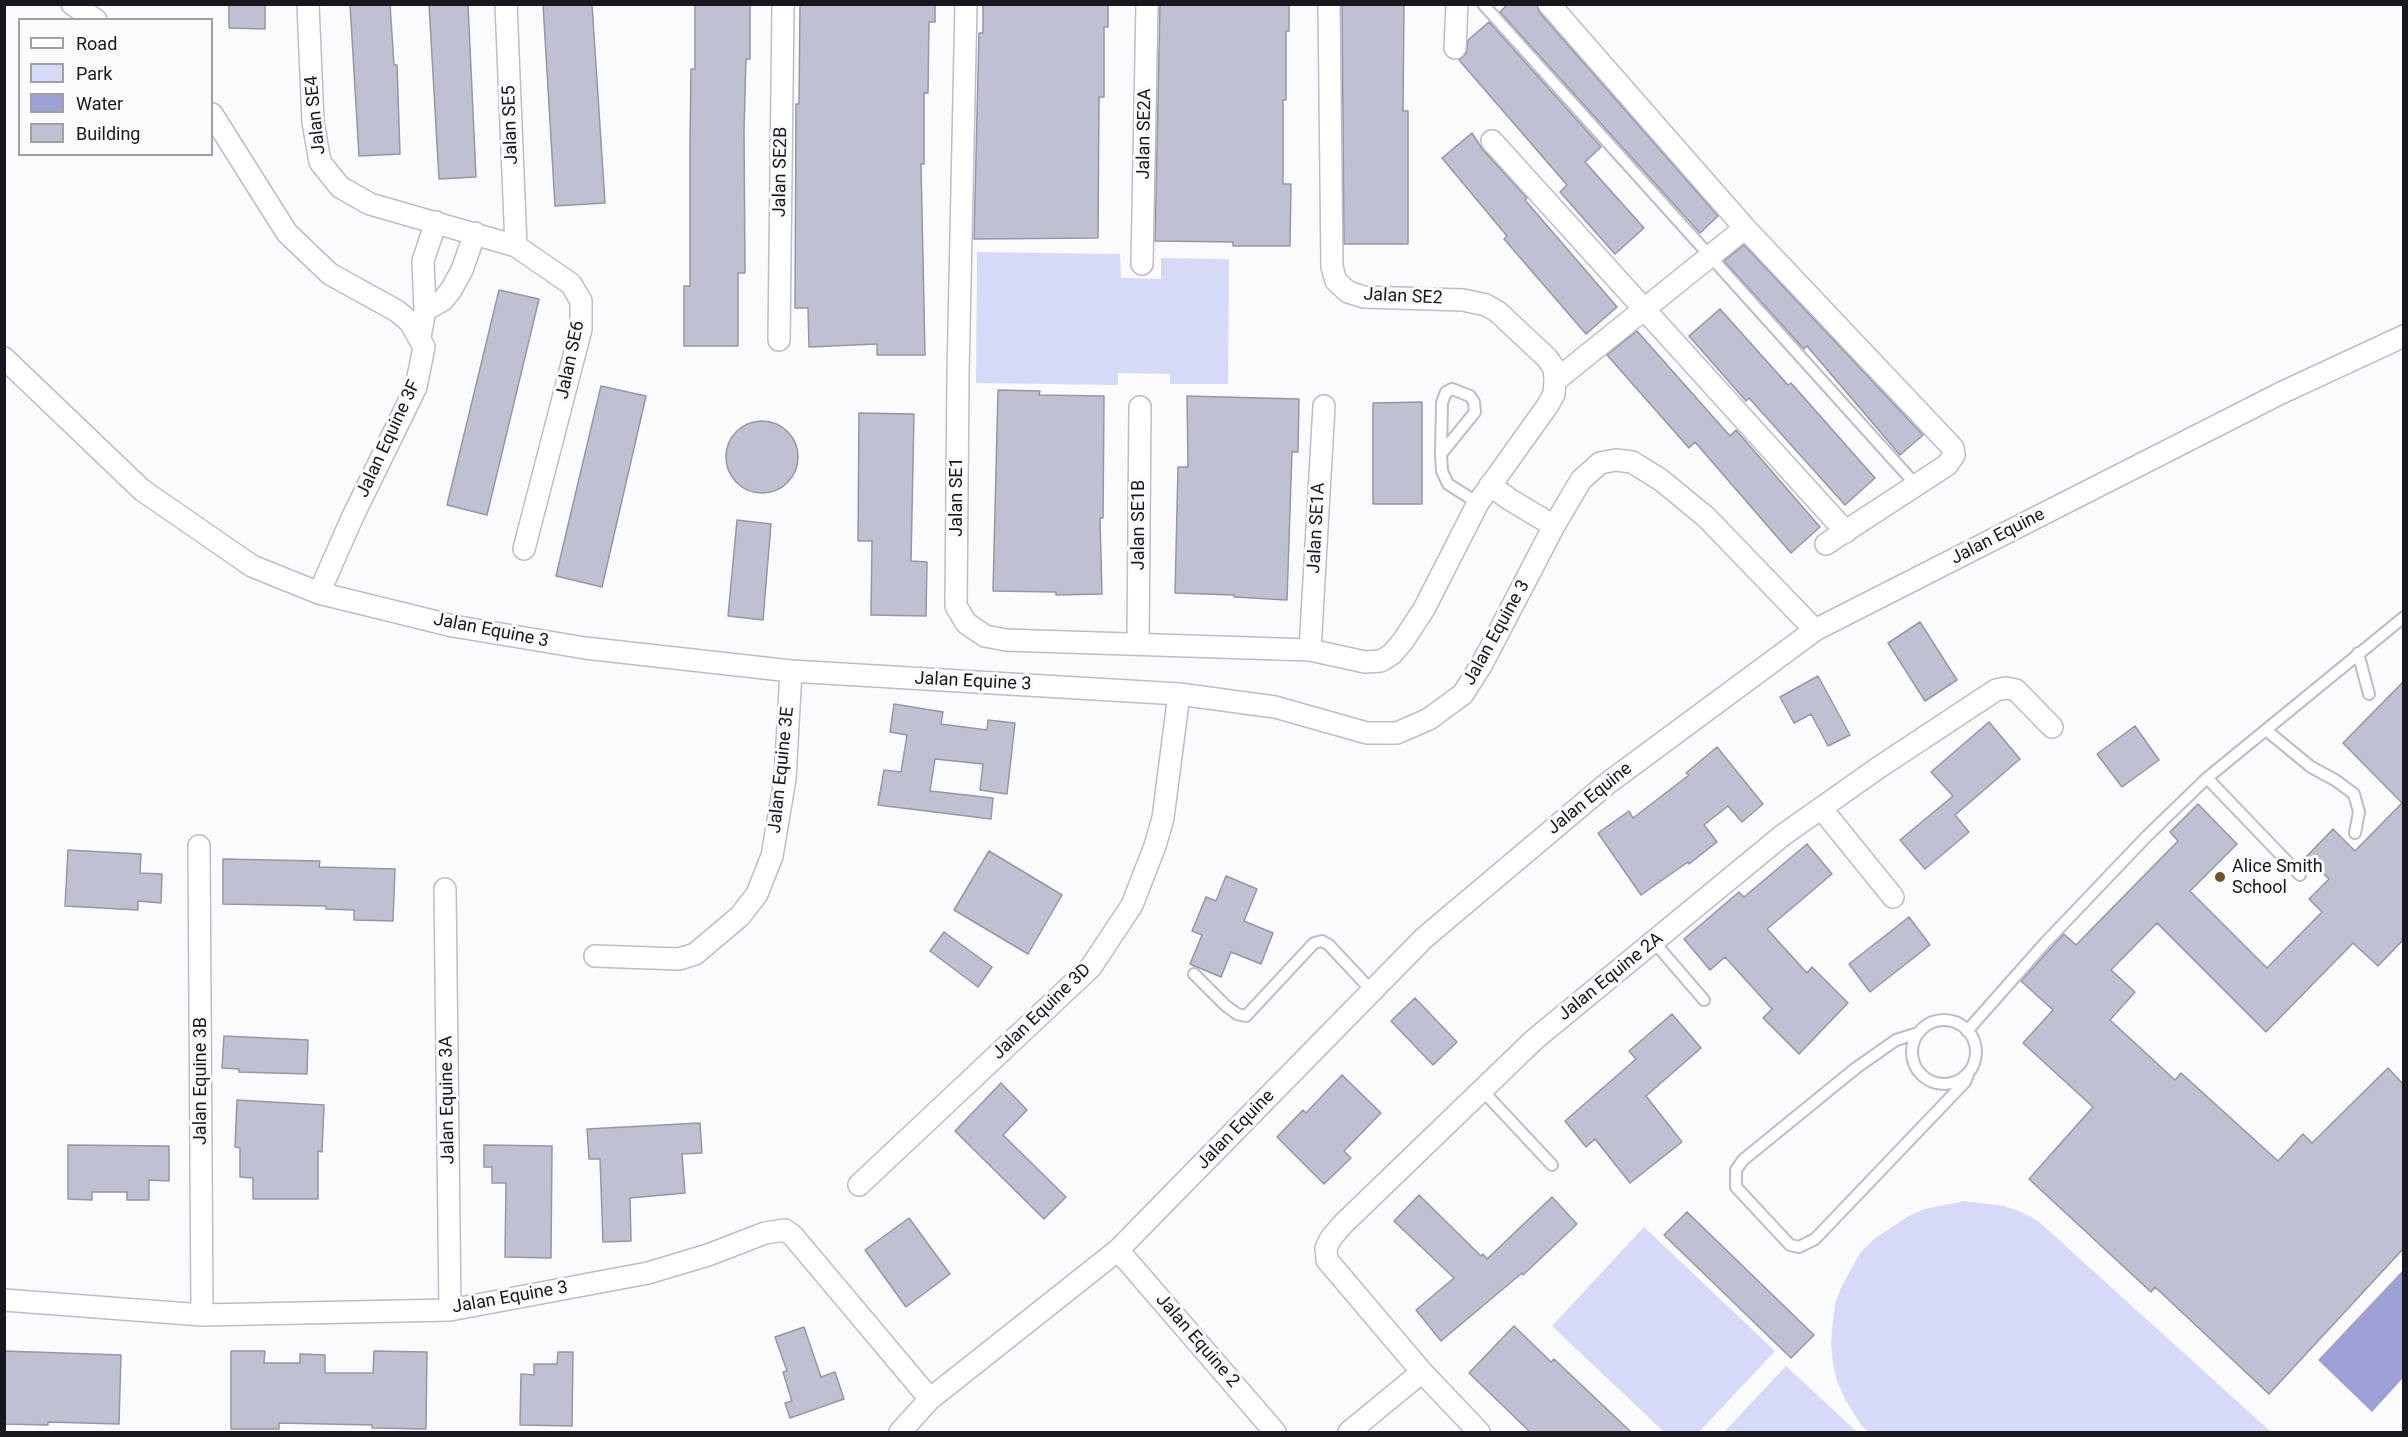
<!DOCTYPE html>
<html>
<head>
<meta charset="utf-8">
<style>
	body { margin:0 }
	#map { position:relative; width:2408px; height:1437px; overflow:hidden; background:#fbfbfe; font-family:Roboto,sans-serif }
	canvas { display:block }
	.frame { position:absolute; inset:0; border:6px solid #17171d; pointer-events:none }
	.legend { position:absolute; left:18px; top:18px; width:195px; height:138px; box-sizing:border-box; background:#fbfbfe; border:2px solid #a0a0a4; margin:0; padding:8px 10px; list-style:none; font-size:18px; color:#17171d }
	.legend li { display:flex; align-items:center; gap:12px; height:30px }
	.legend b { width:30px; border:2px solid #a0a0a4 }
</style>
</head>
<body>
<div id="map">
<canvas width="2408" height="1437"></canvas>
<div class="frame"></div>
<ul class="legend">
<li><b style="height:8px;background:#fff"></b>Road</li>
<li><b style="height:16px;background:#d6d9f7"></b>Park</li>
<li><b style="height:16px;background:#9ea1d5"></b>Water</li>
<li><b style="height:16px;background:#bfc0d1"></b>Building</li>
</ul>
</div>
<script>
const g = document.querySelector('canvas').getContext('2d');
g.lineJoin = 'round';
function paint(path, color) { g.fillStyle = color; g.fill(path, 'evenodd'); }
const toPath = rows => new Path2D(rows.map(r => 'M' + r).join(''));
function stroke(path, color, width, dash) { g.strokeStyle = color; g.lineWidth = width; g.lineCap = dash ? 'butt' : 'round'; g.setLineDash(dash || []); g.stroke(path); }
function write(font, color, halo, rows, align = 'center') {
  g.font = font + ' Roboto,sans-serif'; g.lineWidth = 6; g.setLineDash([]); g.textBaseline = 'middle'; g.strokeStyle = halo; g.fillStyle = color; for (const [text, x, y, turn = 0] of rows) {
    g.save(); g.translate(x, y); g.rotate((+turn || 0) * Math.PI / 180); g.textAlign = isNaN(turn) ? turn : align; if (halo) g.strokeText(text, 0, 0); g.fillText(text, 0, 0); g.restore();
  }
}
const green = toPath([
	[977,252,1120,254,1121,278,1161,279,1161,258,1229,259,1228,384,1170,384,1170,374,1118,373,1118,385,976,383],
	[1965,1201,2004,1206,2019,1211,2038,1221,2271,1432,1869,1432,1861,1425,1846,1401,1837,1381,1833,1364,1831,1343,1833,1321,1835,1304,1841,1288,1860,1253,1874,1239,1909,1216,1925,1209],
	[1644,1227,1775,1351,1699,1432,1664,1432,1552,1326],
	[1786,1366,1857,1432,1724,1432]
]);
const water = toPath([
	[2403,1270,2403,1378,2372,1412,2318,1360]
]);
const building = toPath([
	[229,4,265,4,265,29,229,28,229,4],
	[350,4,390,4,394,65,397,65,400,154,359,156,350,4],
	[429,4,468,4,476,177,439,179,429,4],
	[543,4,592,4,605,203,555,206,543,4],
	[695,4,750,4,750,59,746,59,744,130,745,273,738,273,738,346,684,346,684,286,690,286,690,141,691,69,695,69,695,4],
	[800,4,935,4,935,22,929,22,928,93,924,93,924,164,921,164,925,355,877,355,877,344,809,347,808,308,795,308,796,104,799,104,800,4],
	[983,4,1108,4,1108,27,1104,27,1104,97,1099,97,1098,238,974,239,979,33,983,33,983,4],
	[1160,4,1289,4,1289,31,1286,31,1286,100,1283,100,1283,184,1291,184,1290,246,1233,246,1233,242,1155,241,1160,4],
	[1342,4,1404,4,1403,111,1408,111,1408,244,1344,244,1342,4],
	[1508,4,1537,4,1539,12,1718,216,1700,233,1500,12,1508,4],
	[1489,22,1601,147,1585,162,1644,228,1615,254,1560,192,1567,185,1459,60,1466,54,1468,40,1489,22],
	[1472,133,1483,150,1527,198,1525,200,1617,307,1586,334,1504,239,1507,236,1442,158,1472,133],
	[1744,245,1923,435,1900,455,1807,346,1804,349,1724,261,1744,245],
	[499,290,539,299,487,515,447,505,499,290],
	[1720,309,1788,385,1791,383,1875,478,1845,505,1749,398,1746,401,1689,336,1720,309],
	[1637,331,1730,436,1736,430,1820,527,1791,553,1695,442,1689,448,1607,355,1637,331],
	[601,386,646,396,602,587,556,576,601,386],
	[998,390,1040,391,1039,395,1104,396,1103,518,1100,518,1102,594,1056,595,1056,592,993,591,998,390],
	[1187,396,1299,399,1298,452,1292,452,1287,600,1234,597,1234,595,1175,593,1178,467,1188,467,1187,396],
	[1422,402,1422,504,1373,504,1373,403,1422,402],
	[859,413,914,414,911,561,927,562,926,616,871,615,872,541,858,541,859,413],
	'726 457a36 36 0 1 1 72 0a36 36 0 1 1-72 0Z',
	[737,520,771,524,763,620,728,616,737,520],
	[1920,622,1957,680,1925,701,1888,643,1920,622],
	[1818,676,1850,735,1828,746,1811,714,1794,723,1780,697,1818,676],
	[2403,682,2403,940,2378,966,2353,943,2266,1032,2157,923,2111,970,2135,992,2110,1020,2175,1080,2181,1073,2278,1161,2303,1134,2312,1143,2388,1068,2403,1084,2403,1249,2269,1394,2155,1287,2151,1292,2029,1179,2093,1107,2023,1043,2053,1010,2021,981,2064,934,2076,945,2178,841,2170,832,2198,804,2237,844,2190,891,2267,968,2322,912,2309,899,2329,879,2306,857,2333,829,2355,851,2402,803,2343,743,2403,682],
	[894,704,943,712,941,724,987,730,988,720,1015,723,1007,794,980,790,983,764,935,759,930,791,993,798,991,819,878,805,884,770,901,772,907,735,890,732,894,704],
	[1989,722,2020,759,1955,815,1969,832,1925,869,1900,840,1953,796,1931,772,1989,722],
	[2135,726,2159,760,2122,787,2097,754,2135,726],
	[1717,747,1763,804,1742,822,1728,806,1704,825,1717,842,1689,864,1688,862,1641,895,1598,833,1629,811,1633,818,1689,775,1686,773,1717,747],
	[1807,844,1832,874,1767,929,1807,973,1812,967,1848,1003,1799,1054,1763,1018,1772,1009,1725,957,1710,970,1684,939,1739,892,1744,897,1807,844],
	[68,850,141,854,140,873,162,874,161,903,138,901,138,910,65,906,68,850],
	[989,851,1062,895,1028,954,954,910,989,851],
	[223,859,320,861,319,867,395,869,393,921,354,920,354,910,326,909,326,906,223,904,223,859],
	[1226,876,1257,889,1244,921,1273,933,1261,964,1231,952,1221,977,1190,964,1202,935,1192,931,1206,897,1216,901,1226,876],
	[1909,917,1930,945,1870,992,1849,964,1909,917],
	[944,932,992,967,978,987,930,951,944,932],
	[1415,998,1457,1042,1433,1065,1391,1021,1415,998],
	[1672,1014,1701,1048,1646,1096,1682,1142,1630,1183,1595,1139,1586,1147,1565,1121,1636,1059,1629,1051,1672,1014],
	[224,1036,308,1040,307,1074,239,1072,239,1069,222,1068,224,1036],
	[1342,1075,1381,1113,1344,1151,1351,1158,1324,1184,1277,1137,1303,1110,1306,1113,1342,1075],
	[1001,1083,1027,1110,1003,1135,1066,1197,1044,1219,955,1131,1001,1083],
	[237,1100,324,1105,322,1152,318,1151,318,1199,253,1199,253,1178,240,1177,240,1148,235,1147,237,1100],
	[700,1123,702,1153,682,1154,685,1193,630,1198,631,1241,603,1242,600,1159,589,1159,587,1129,700,1123],
	[68,1145,169,1146,169,1181,149,1180,149,1200,127,1200,127,1192,92,1192,92,1200,68,1199,68,1145],
	[484,1145,552,1146,551,1258,505,1257,506,1183,492,1183,492,1167,484,1167,484,1145],
	[1419,1195,1481,1256,1483,1254,1487,1259,1552,1197,1577,1224,1523,1275,1522,1273,1441,1341,1416,1310,1454,1278,1394,1221,1419,1195],
	[1687,1212,1814,1335,1791,1358,1664,1235,1687,1212],
	[909,1218,950,1274,906,1307,865,1250,909,1218],
	[1514,1326,1551,1362,1554,1359,1631,1432,1530,1432,1469,1373,1514,1326],
	[804,1327,821,1377,835,1372,844,1399,790,1418,785,1403,792,1401,783,1372,787,1371,775,1337,804,1327],
	[4,1351,121,1355,119,1424,48,1422,48,1425,4,1424,4,1351],
	[231,1351,265,1351,264,1363,300,1363,300,1354,325,1355,325,1373,373,1373,374,1351,427,1352,426,1429,372,1428,372,1425,279,1423,279,1429,231,1429,231,1351],
	[558,1352,573,1352,572,1426,520,1425,521,1374,534,1375,534,1364,557,1364,558,1352]
]);
const service = toPath([
	[1483,4,1917,486],
	[1452,389,1470,396,1474,402,1475,412,1441,454,1442,403,1446,392,1452,389],
	[1441,454,1442,471,1448,484,1478,503],
	[2358,653,2369,694],
	[2266,730,2311,767,2335,780,2354,794,2359,812,2355,833],
	[2207,778,2300,875],
	[1654,942,1704,1000],
	[1194,974,1225,1005,1237,1014,1246,1016,1314,943,1322,941,1329,945,1372,991],
	'1912 1052a32 32 0 1 1 64 0a32 32 0 1 1-64 0Z',
	[1967,1031,2045,943,2147,836,2207,778,2404,617],
	[1918,1033,1896,1040,1856,1068,1743,1160,1736,1170,1736,1187,1790,1245,1799,1247,1815,1239,1965,1082,1969,1072],
	[1482,1090,1552,1165]
]);
const minor = toPath([
	[72,4,96,20],
	[308,4,313,122,320,162,340,187,370,204,516,246,571,284,581,301,581,329,524,549],
	[506,4,516,246],
	[966,4,958,375,956,606,966,623,985,636,1006,640,1310,650,1365,662,1381,661,1392,654,1403,641,1424,609,1478,503,1548,405,1554,394,1555,381,1554,368,1547,358,1498,312,1486,305,1463,300,1364,297,1348,292,1336,281,1332,267,1329,4],
	[1549,4,1745,228,1953,448,1954,455,1947,465,1826,544],
	[1455,48,1457,4],
	[212,114,287,233,330,274,397,311,410,322,424,347,416,387,353,516,319,593],
	[1492,141,1846,532],
	[1142,264,1147,4],
	[425,310,443,300,451,290,462,270,475,233],
	[420,337,425,310,423,261,436,222],
	[779,340,783,4],
	[4,358,142,490,252,566,319,593,453,626,585,648,791,671,1179,694,1275,707,1367,733,1397,733,1429,719,1463,694,1482,664,1554,526,1581,480,1600,463,1616,460,1632,462,1661,480,1706,517,1815,630],
	[1555,381,1745,228],
	[1490,485,1509,499,1554,526],
	[1138,643,1140,407],
	[1310,650,1324,406],
	[1821,808,1893,897],
	[199,846,202,1315],
	[445,889,450,1310],
	[595,956,679,959,695,954,740,916,757,894,772,856,785,779,791,671],
	[859,1185,1091,967,1132,905,1155,846,1163,818,1179,694],
	[1118,1250,1275,1432],
	[4,1300,202,1315,450,1310,648,1273,708,1255,765,1233,785,1230,793,1236,930,1399],
	[900,1432,930,1399,1118,1250,1424,938,1608,783,1815,630,2281,393,2404,336],
	[1349,1432,1422,1372],
	[1479,1432,1422,1372,1327,1260,1326,1248,1331,1238,1343,1224,1535,1039,1783,835,1878,768,1996,690,2006,688,2016,690,2052,727]
]);
const markers = [
	[2220,877,6,"#725228"]
];
const streetNames = [
	["Jalan SE4",316,115,-96],
	["Jalan SE5",511,125,-92],
	["Jalan SE2A",1145,134,-89],
	["Jalan SE2B",781,172,-89],
	["Jalan SE2",1403,297,3],
	["Jalan SE6",571,360,-78],
	["Jalan Equine 3F",389,439,-65],
	["Jalan SE1",957,497,-90],
	["Jalan SE1B",1139,525,-90],
	["Jalan SE1A",1317,528,-87],
	["Jalan Equine",1998,537,-27],
	["Jalan Equine 3",491,631,11],
	["Jalan Equine 3",1497,633,-61],
	["Jalan Equine 3",973,682,3],
	["Jalan Equine 3E",782,770,-84],
	["Jalan Equine",1590,799,-39],
	["Jalan Equine 2A",1611,977,-39],
	["Jalan Equine 3D",1042,1012,-44],
	["Jalan Equine 3B",201,1081,-90],
	["Jalan Equine 3A",448,1100,-91],
	["Jalan Equine",1236,1130,-46],
	["Jalan Equine 3",510,1298,-10],
	["Jalan Equine 2",1197,1341,49]
];
const poiNames = [
	["Alice Smith",2232,867],
	["School",2232,888]
];
paint(green, '#d6d9f7');
paint(water, '#9ea1d5');
paint(building, '#bfc0d1');
stroke(building, '#9596a6', 1.5);
stroke(service, '#bbbccd', 14);
stroke(minor, '#bbbccd', 24);
stroke(service, '#fff', 10);
stroke(minor, '#fff', 21);
for (const [x, y, r, color] of markers) { const dot = new Path2D(); dot.arc(x, y, r, 0, 2 * Math.PI); g.fillStyle = color; g.fill(dot); stroke(dot, '#fbfbfe', 2); }
write('18px', '#17171d', '#fbfbfe', streetNames);
write('18px', '#17171d', '#fbfbfe', poiNames, 'left');
</script>
</body>
</html>
